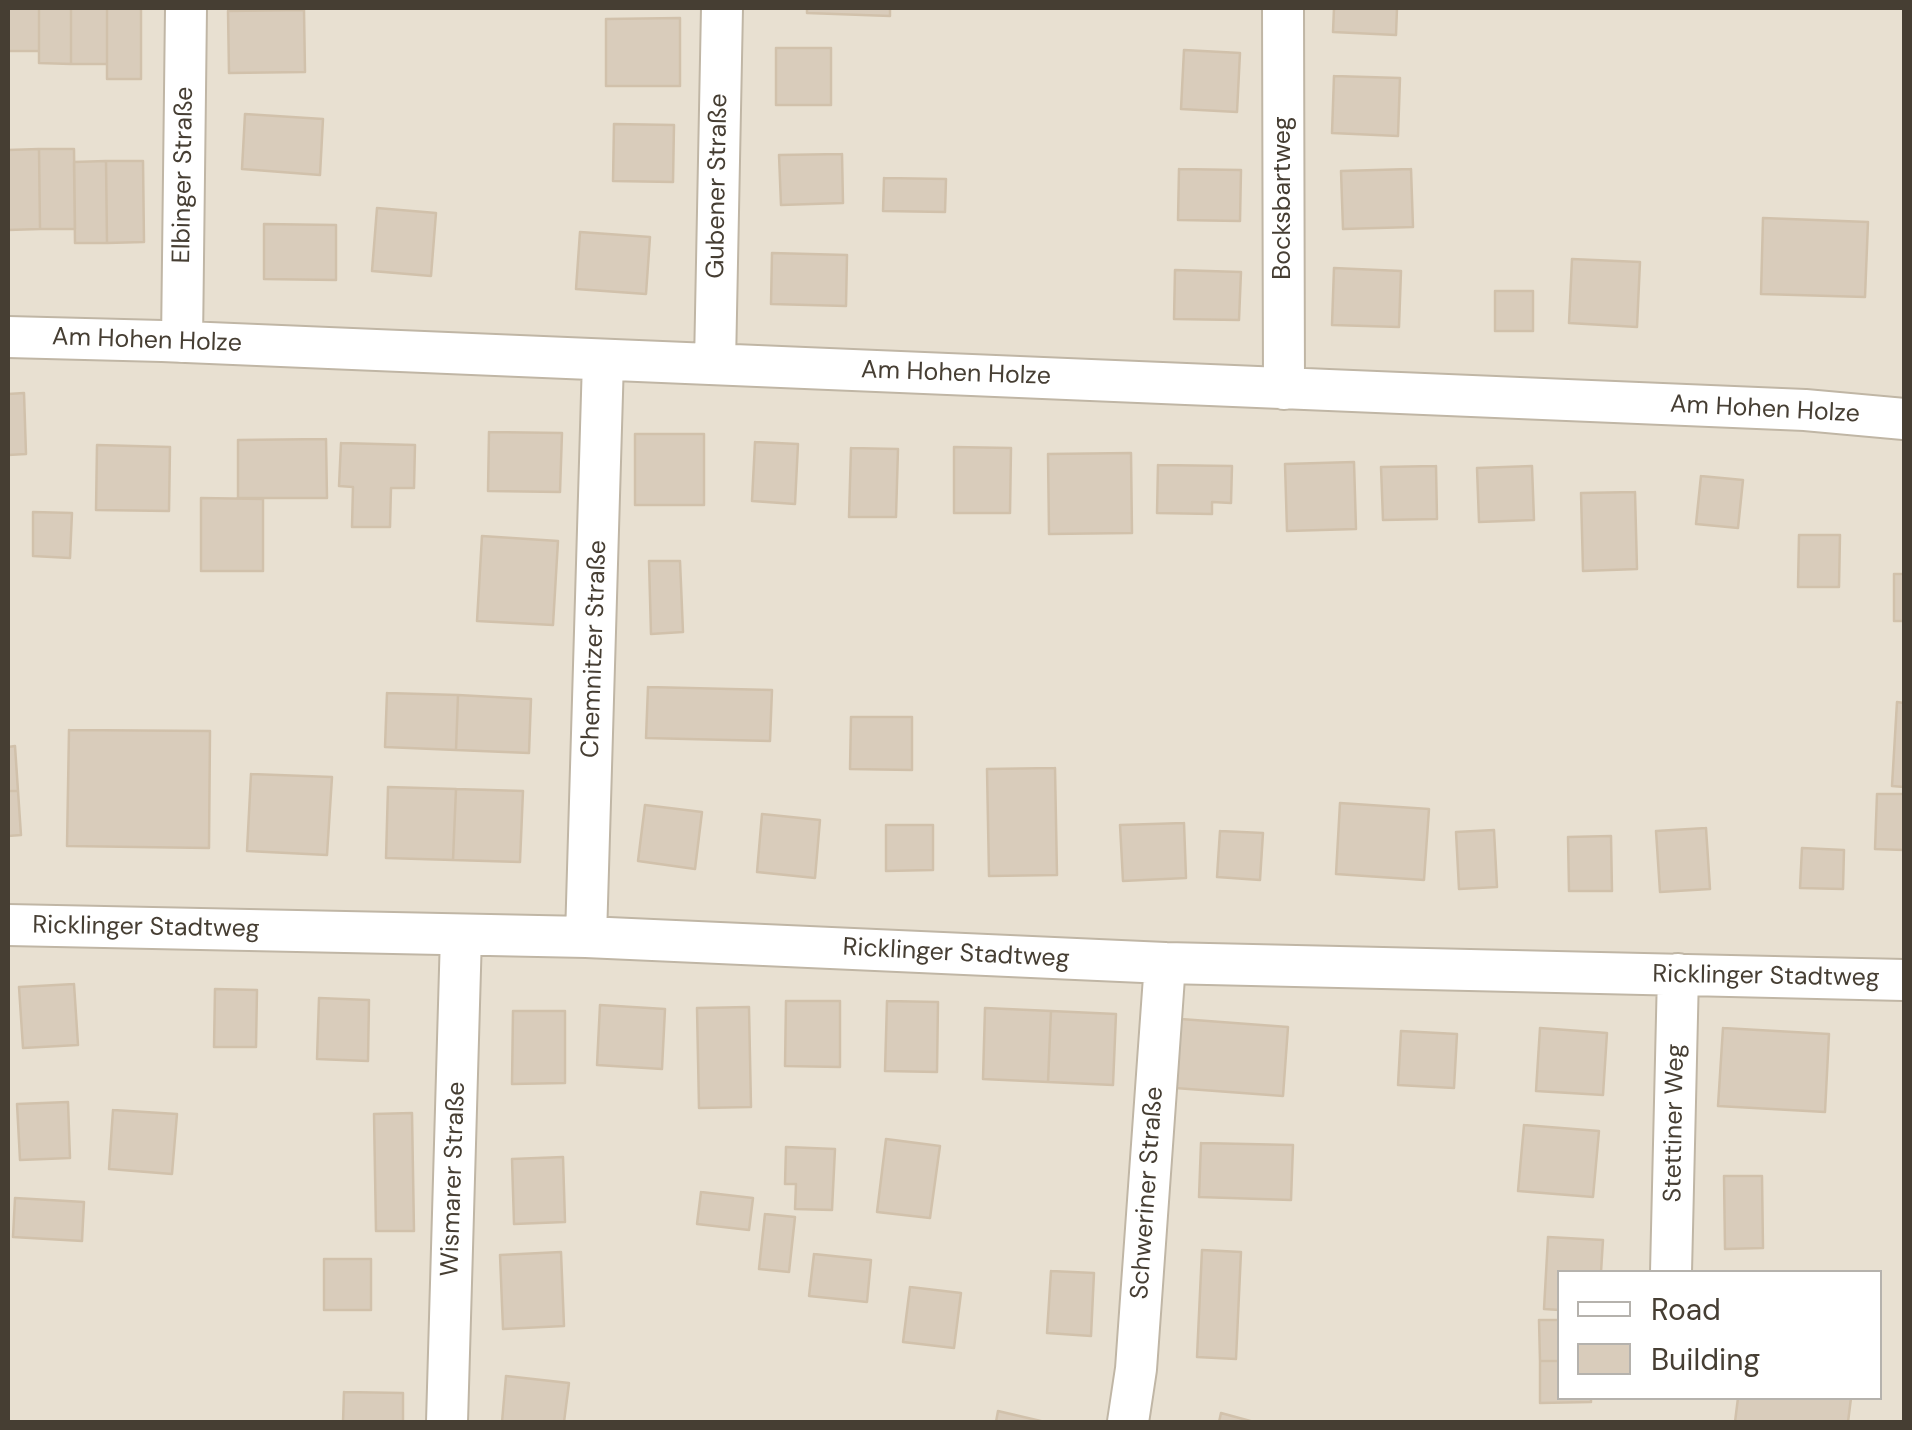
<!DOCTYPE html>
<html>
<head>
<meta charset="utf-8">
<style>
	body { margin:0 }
	#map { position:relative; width:1912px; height:1430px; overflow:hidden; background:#f4eee4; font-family:"DM Sans",sans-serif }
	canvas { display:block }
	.frame { position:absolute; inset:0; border:10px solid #463e33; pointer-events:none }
	.legend { position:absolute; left:1557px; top:1270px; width:325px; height:130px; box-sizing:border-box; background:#fff; border:2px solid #b5b2ad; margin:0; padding:12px 18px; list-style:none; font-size:30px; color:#463e33 }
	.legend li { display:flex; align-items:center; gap:20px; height:50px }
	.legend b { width:50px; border:2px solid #b5b2ad }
</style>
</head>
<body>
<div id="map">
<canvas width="1912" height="1430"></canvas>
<div class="frame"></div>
<ul class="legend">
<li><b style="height:12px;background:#fff"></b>Road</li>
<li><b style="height:28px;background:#d9ccbb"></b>Building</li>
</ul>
</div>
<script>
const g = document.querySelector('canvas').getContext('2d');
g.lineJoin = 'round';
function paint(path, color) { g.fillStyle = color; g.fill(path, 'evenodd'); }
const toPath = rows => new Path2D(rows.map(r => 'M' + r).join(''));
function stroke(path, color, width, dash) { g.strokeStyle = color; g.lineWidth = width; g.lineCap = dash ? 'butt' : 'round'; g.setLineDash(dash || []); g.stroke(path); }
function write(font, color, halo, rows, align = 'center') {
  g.font = font + ' "DM Sans",sans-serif'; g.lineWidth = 8; g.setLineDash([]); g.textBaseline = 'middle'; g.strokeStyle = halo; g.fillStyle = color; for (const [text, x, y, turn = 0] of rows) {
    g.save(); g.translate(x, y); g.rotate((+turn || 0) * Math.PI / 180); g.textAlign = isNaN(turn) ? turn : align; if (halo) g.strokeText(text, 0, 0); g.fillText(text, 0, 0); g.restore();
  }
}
const residential = toPath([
	[8,8,1904,8,1904,1422,8,1422],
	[1560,1272,1880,1272,1880,1398,1560,1398]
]);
const building = toPath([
	[8,8,39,8,39,51,8,51,8,8],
	[39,8,71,8,71,64,39,63,39,8],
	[71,8,107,8,107,64,71,64,71,8],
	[107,8,141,8,141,79,107,79,107,8],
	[807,8,890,8,890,16,807,13,807,8],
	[1334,8,1397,8,1396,35,1333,32,1334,8],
	[304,10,305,72,229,73,228,11,304,10],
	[680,18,680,86,606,86,606,19,680,18],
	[776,48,831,48,831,105,776,105,776,48],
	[1184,50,1240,53,1237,112,1181,109,1184,50],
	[1334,76,1400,78,1398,136,1332,133,1334,76],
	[245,114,323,119,320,175,242,169,245,114],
	[614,124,674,125,673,182,613,181,614,124],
	[39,149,40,229,8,230,8,150,39,149],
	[39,149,74,149,75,229,40,229,39,149],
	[842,154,843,203,781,205,779,155,842,154],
	[106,161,107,243,75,243,74,162,106,161],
	[106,161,143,161,144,242,107,243,106,161],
	[1179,169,1241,170,1240,221,1178,220,1179,169],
	[1411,169,1413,227,1343,229,1341,171,1411,169],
	[884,178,946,179,945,212,883,211,884,178],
	[377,208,436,213,431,276,372,271,377,208],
	[1763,218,1868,222,1865,297,1761,294,1763,218],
	[264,224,336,225,336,280,264,279,264,224],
	[580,232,650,237,646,294,576,289,580,232],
	[772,253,847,255,846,306,771,304,772,253],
	[1572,259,1640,262,1637,327,1569,323,1572,259],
	[1334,268,1401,271,1399,327,1332,325,1334,268],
	[1175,270,1241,272,1239,320,1174,319,1175,270],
	[1495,291,1533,291,1533,331,1495,331,1495,291],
	[24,393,26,454,8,455,8,394,24,393],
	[489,432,562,433,560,492,488,491,489,432],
	[635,434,704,434,704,505,635,505,635,434],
	[326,439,327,498,238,498,238,440,326,439],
	[755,442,798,444,795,504,752,501,755,442],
	[341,443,415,445,414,488,391,488,390,527,352,527,353,487,339,486,341,443],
	[97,445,170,447,169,511,96,510,97,445],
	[954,447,1011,448,1010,513,954,513,954,447],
	[851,448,898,449,896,517,849,517,851,448],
	[1131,453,1132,533,1049,534,1048,454,1131,453],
	[1354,462,1356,529,1287,531,1285,464,1354,462],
	[1158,465,1232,466,1231,503,1212,502,1212,514,1157,513,1158,465],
	[1436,466,1437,519,1383,520,1381,467,1436,466],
	[1532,466,1534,520,1479,522,1477,468,1532,466],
	[1701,476,1743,480,1738,528,1696,524,1701,476],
	[1635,492,1637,569,1583,571,1581,493,1635,492],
	[201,498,263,499,263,571,201,571,201,498],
	[33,512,72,513,70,558,33,556,33,512],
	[1799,535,1840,535,1839,587,1798,587,1799,535],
	[482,536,558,541,553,625,477,621,482,536],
	[649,561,680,561,683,632,651,634,649,561],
	[1894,574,1904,574,1904,621,1894,621,1894,574],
	[648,687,772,690,770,741,646,738,648,687],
	[387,693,458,695,456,750,385,747,387,693],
	[458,695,531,699,529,753,456,750,458,695],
	[1897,702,1904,703,1904,787,1892,786,1897,702],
	[851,717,912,717,912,770,850,769,851,717],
	[69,730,210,731,209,848,67,846,69,730],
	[15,746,18,791,8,791,8,747,15,746],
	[1055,768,1057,875,989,876,987,769,1055,768],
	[251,774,332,777,327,855,247,851,251,774],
	[388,787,456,789,453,860,386,858,388,787],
	[456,789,523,791,520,862,453,860,456,789],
	[8,791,18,791,21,835,8,836,8,791],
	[1877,794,1904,794,1904,850,1875,849,1877,794],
	[1340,803,1429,809,1424,880,1336,874,1340,803],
	[645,805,702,812,695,869,638,861,645,805],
	[762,814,820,820,815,878,757,872,762,814],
	[1184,823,1186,878,1123,881,1120,825,1184,823],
	[886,825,933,825,933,870,886,871,886,825],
	[1706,828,1710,889,1660,892,1656,831,1706,828],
	[1494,830,1497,887,1459,889,1456,832,1494,830],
	[1220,831,1263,833,1260,880,1217,877,1220,831],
	[1611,836,1612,891,1569,891,1568,837,1611,836],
	[1802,848,1844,850,1843,889,1800,888,1802,848],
	[74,984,78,1045,23,1048,19,987,74,984],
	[215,989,257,990,256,1047,214,1047,215,989],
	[319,998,369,1000,368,1061,317,1059,319,998],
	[786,1001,840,1001,840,1067,785,1066,786,1001],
	[887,1001,938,1002,937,1072,885,1071,887,1001],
	[600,1005,665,1009,662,1069,597,1065,600,1005],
	[749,1007,751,1107,699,1108,697,1008,749,1007],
	[985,1008,1051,1011,1048,1082,983,1079,985,1008],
	[513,1011,565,1011,565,1083,512,1084,513,1011],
	[1051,1011,1116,1014,1113,1085,1048,1082,1051,1011],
	[1181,1019,1288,1027,1283,1096,1175,1088,1181,1019],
	[1540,1028,1607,1033,1603,1095,1536,1091,1540,1028],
	[1723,1028,1829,1034,1825,1112,1718,1106,1723,1028],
	[1401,1031,1457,1034,1454,1088,1398,1085,1401,1031],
	[68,1102,70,1158,20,1160,17,1104,68,1102],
	[113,1110,177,1114,172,1174,109,1169,113,1110],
	[412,1113,414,1231,376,1231,374,1114,412,1113],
	[1524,1125,1599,1131,1593,1197,1518,1191,1524,1125],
	[886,1139,940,1146,930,1218,877,1212,886,1139],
	[1201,1143,1293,1145,1291,1200,1199,1197,1201,1143],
	[786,1147,835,1149,832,1210,795,1209,796,1184,785,1184,786,1147],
	[563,1157,565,1222,514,1224,512,1159,563,1157],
	[1724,1176,1762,1176,1763,1248,1725,1249,1724,1176],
	[701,1192,753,1198,749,1230,697,1224,701,1192],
	[15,1198,84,1202,82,1241,13,1237,15,1198],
	[765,1214,795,1217,789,1272,759,1269,765,1214],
	[1548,1237,1603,1240,1601,1272,1560,1272,1560,1310,1544,1309,1548,1237],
	[1202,1250,1241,1252,1236,1359,1197,1357,1202,1250],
	[561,1252,564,1326,503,1329,500,1255,561,1252],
	[814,1254,871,1260,867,1302,809,1296,814,1254],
	[324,1259,371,1259,371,1310,324,1310,324,1259],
	[1051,1271,1094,1273,1091,1336,1047,1333,1051,1271],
	[910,1287,961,1293,954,1348,903,1342,910,1287],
	[1539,1320,1560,1320,1560,1361,1540,1361,1539,1320],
	[1540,1361,1560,1361,1560,1398,1591,1398,1591,1402,1540,1403,1540,1361],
	[506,1376,569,1383,564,1422,502,1422,506,1376],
	[344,1392,403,1393,403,1422,343,1422,344,1392],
	[1738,1398,1851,1398,1848,1422,1735,1422,1738,1398],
	[998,1411,1045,1422,996,1422,998,1411],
	[1221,1413,1254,1422,1219,1422,1221,1413]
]);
const minor = toPath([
	[1283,8,1284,389],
	[8,337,162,341,1805,410,1904,419],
	[182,342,186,8],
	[715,364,722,8],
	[8,925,586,937,1165,963,1904,980],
	[586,937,603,360],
	[1671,1272,1678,974],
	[447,1422,461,935],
	[1128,1422,1136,1369,1165,963]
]);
const streetNames = [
	["Elbinger Straße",184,175,-89],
	["Gubener Straße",718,186,-89],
	["Bocksbartweg",1283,198,-90],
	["Am Hohen Holze",147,341,2],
	["Am Hohen Holze",956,374,2],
	["Am Hohen Holze",1765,410,3],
	["Chemnitzer Straße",595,649,-88],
	["Ricklinger Stadtweg",146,928,1],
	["Ricklinger Stadtweg",956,954,3],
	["Ricklinger Stadtweg",1766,977,1],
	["Stettiner Weg",1675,1123,-89],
	["Wismarer Straße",454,1179,-88],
	["Schweriner Straße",1148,1193,-86]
];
paint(residential, '#e8e0d1');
paint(building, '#d9ccbb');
stroke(building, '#d1c1ab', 2.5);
stroke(minor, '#c0b6a5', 44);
stroke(minor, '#fff', 40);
write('25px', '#463e33', '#fff', streetNames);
</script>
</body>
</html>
